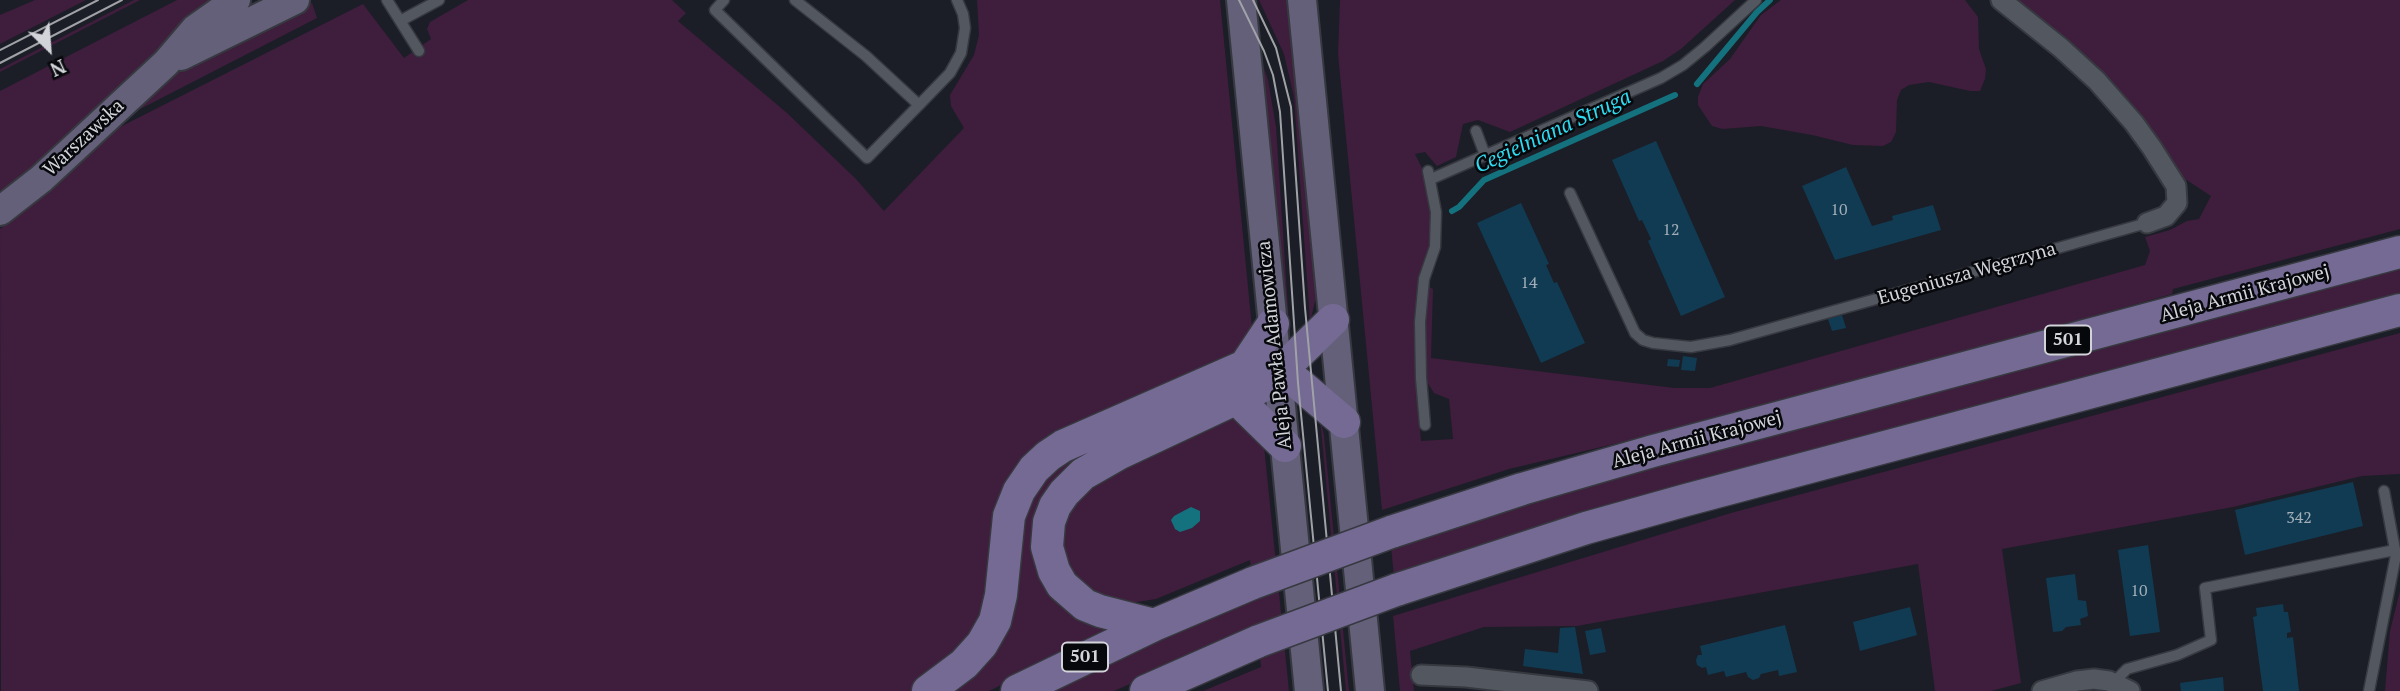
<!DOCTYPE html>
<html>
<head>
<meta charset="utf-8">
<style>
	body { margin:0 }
	#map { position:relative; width:2400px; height:691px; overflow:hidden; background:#1b1e26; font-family:"PT Serif",serif }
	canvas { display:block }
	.north { position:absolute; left:14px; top:14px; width:70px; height:70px; -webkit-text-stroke:5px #07080c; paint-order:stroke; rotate:155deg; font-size:19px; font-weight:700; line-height:28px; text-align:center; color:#d2d4da }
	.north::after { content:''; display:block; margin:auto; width:24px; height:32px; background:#d2d4da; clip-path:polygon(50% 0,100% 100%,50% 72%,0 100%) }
</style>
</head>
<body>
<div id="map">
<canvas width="2400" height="691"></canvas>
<div class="north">N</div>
</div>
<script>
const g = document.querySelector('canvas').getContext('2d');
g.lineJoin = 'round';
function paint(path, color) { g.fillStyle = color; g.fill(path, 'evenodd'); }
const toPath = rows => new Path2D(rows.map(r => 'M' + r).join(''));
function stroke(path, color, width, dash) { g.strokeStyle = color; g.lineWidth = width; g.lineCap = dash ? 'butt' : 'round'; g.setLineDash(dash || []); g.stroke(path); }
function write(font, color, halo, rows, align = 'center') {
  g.font = font + ' "PT Serif",serif'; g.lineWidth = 5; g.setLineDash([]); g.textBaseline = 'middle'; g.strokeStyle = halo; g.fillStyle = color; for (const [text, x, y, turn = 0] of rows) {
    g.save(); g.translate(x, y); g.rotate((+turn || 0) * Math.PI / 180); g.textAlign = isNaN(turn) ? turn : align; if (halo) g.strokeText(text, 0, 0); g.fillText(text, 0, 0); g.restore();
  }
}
const green = toPath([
	[35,0,86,0,0,44,0,15],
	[134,0,140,0,0,72,0,69],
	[177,0,224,0,0,199,0,91],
	[468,0,672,0,686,13,678,21,787,113,856,179,884,211,964,128,951,106,950,95,974,55,979,35,977,0,1220,0,1252,328,1244,349,1075,428,995,543,980,626,918,691,1,691,0,229,49,192,118,128,363,4,404,58,431,39,427,29,430,22],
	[1259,0,1287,0,1291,16,1318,289,1310,322,1294,97,1284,54],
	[1340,0,1735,0,1681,49,1663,61,1510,132,1478,120,1463,124,1456,157,1437,166,1425,152,1415,154,1424,172,1430,197,1432,229,1429,253,1421,270,1417,294,1416,387,1421,441,1453,439,1449,399,1434,393,1427,382,1424,361,1428,286,1433,289,1431,358,1674,388,1710,388,2145,265,2150,251,2145,237,2170,230,2187,221,2199,219,2211,196,2185,179,2137,114,2013,0,2400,0,2400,229,2173,289,2172,294,1774,406,1509,469,1382,510,1338,54],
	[1781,0,1965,0,1978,17,1979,49,1986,69,1985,79,1980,91,1970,91,1929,82,1909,85,1901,90,1897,100,1896,132,1891,142,1883,146,1853,145,1812,135,1761,126,1722,129,1712,126,1698,105,1698,97,1703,84,1730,59,1761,15],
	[312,3,317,18,117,121,162,82,177,72],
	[1260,56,1268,80,1276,127,1291,354,1288,358],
	[2400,266,2400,298,1394,577,1391,546,1608,479],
	[2400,333,2400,474,2362,476,2233,507,2002,549,2021,683,1991,691,1935,691,1918,564,1577,626,1484,627,1410,651,1414,691,1400,691,1393,616,1731,513],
	[1237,416,1264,446,1289,691,1203,691,1261,667,1257,628,1114,691,1047,691,1254,598,1250,560,1156,599,1131,603,1095,597,1063,563,1060,524,1083,487,1220,418],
	[1320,419,1324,435,1349,691,1346,691],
	[1113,445,1034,537,1122,626,989,691,949,691,1015,552,1029,495,1078,449],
	[2400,591,2400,691,2385,691,2390,631]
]);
const water = toPath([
	[1191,507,1200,511,1200,521,1192,528,1180,532,1175,529,1171,520,1174,516]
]);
const stream = toPath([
	[1697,84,1757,12,1770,0],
	[1452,211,1459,207,1484,180,1675,95]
]);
const building = toPath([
	[1656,141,1725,297,1681,316,1648,241,1651,239,1642,220,1639,221,1612,160],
	[1846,167,1872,226,1893,220,1892,216,1933,205,1941,230,1835,260,1802,186],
	[1521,203,1549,264,1546,265,1554,283,1557,282,1585,343,1541,363,1477,223],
	[1842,315,1846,328,1832,331,1828,319],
	[1683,356,1697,358,1695,371,1681,370],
	[1668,359,1680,360,1679,367,1667,366],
	[2353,482,2363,526,2245,555,2235,510],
	[2148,545,2160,632,2130,636,2118,550],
	[2075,574,2078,600,2086,601,2088,616,2080,619,2081,625,2066,627,2062,631,2053,632,2046,578],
	[2283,604,2284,612,2288,612,2291,632,2287,633,2287,638,2293,637,2299,691,2263,691,2253,617,2257,616,2256,608],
	[1910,607,1917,635,1860,651,1853,622],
	[1785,625,1797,672,1779,676,1778,670,1761,674,1759,678,1753,680,1748,677,1746,672,1726,677,1724,671,1708,675,1706,667,1702,668,1697,665,1696,660,1698,655,1702,655,1700,646],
	[1575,627,1583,674,1523,666,1525,649,1558,653,1560,628],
	[1601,628,1606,652,1590,655,1585,631],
	[2223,677,2224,691,2181,691,2180,683]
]);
const lane = toPath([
	[387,0,419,51],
	[724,0,715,10,867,158,919,105],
	[795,0,866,56,919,105,950,73,961,53,965,28,963,14,957,0],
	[400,21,439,0],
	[1476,131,1485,155],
	[1431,179,1661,78,1683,65,1705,47,1756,0],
	[1570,193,1635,333,1643,340,1653,343,1691,347,1730,340,2147,223],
	[1425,425,1421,378,1420,322,1424,279,1435,247,1436,212,1428,171],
	[2114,682,2127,669,2177,655,2211,640,2205,588,2395,550],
	[2369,691,2396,555,2384,491]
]);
const street = toPath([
	[2001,0,2061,48,2097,81,2134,123,2152,148,2176,186,2177,203,2166,216,2147,223],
	[1421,675,1466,677,1588,691],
	[2042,691,2077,681,2094,679,2109,681,2130,691]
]);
const secondary = toPath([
	[1241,0,1309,691],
	[1302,0,1370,691],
	[181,56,295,0],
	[0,211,41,179,166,63,195,29,236,0]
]);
const primary = toPath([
	[1260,370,1279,374,1298,383,1344,422],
	[1237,399,1285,446],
	[1391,532,1522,489,1653,451,2400,252],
	[1396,590,1586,528,1686,500,2400,310],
	[1154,625,1100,611,1085,605,1062,585,1054,571,1047,547,1049,522,1055,506,1064,493,1083,474,1118,454,1267,384,1333,320],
	[928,691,964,664,982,644,995,621,1001,595,1009,516,1019,491,1034,469,1048,456,1063,446,1245,366,1273,324],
	[1017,691,1154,625,1253,583],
	[1146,691,1259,641]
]);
const tram = toPath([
	[1239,0,1264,51,1273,75,1280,112,1298,383,1328,691],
	[1253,0,1276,48,1291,107,1305,308,1341,691],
	[0,50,98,0],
	[0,63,122,0]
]);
const primaryBridge = toPath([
	[1253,583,1391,532],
	[1259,641,1396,590]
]);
const numberNames = [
	["10",1839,210],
	["12",1671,230],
	["14",1529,283],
	["342",2299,518],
	["10",2139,591]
];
const shields = [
	[2068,340,46],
	[1085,657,46]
];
const shieldNames = [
	["501",2068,340],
	["501",1085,657]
];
const streetNames = [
	["Warszawska",84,138,-43],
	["Eugeniusza Węgrzyna",1967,274,-16],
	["Aleja Armii Krajowej",2245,294,-15],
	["Aleja Pawła Adamowicza",1275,345,-96],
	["Aleja Armii Krajowej",1697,440,-15]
];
const waterNames = [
	["Cegielniana Struga",1553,132,-25]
];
paint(green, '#3f1d3d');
paint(water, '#14727e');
stroke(stream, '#14727e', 6);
paint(building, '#113b53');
stroke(lane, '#373940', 13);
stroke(street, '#373940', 23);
stroke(secondary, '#373940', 32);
stroke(primary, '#373940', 35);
stroke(lane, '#535760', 10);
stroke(street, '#535760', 19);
stroke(secondary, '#64607a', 28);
stroke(primary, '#756a93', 32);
stroke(tram, '#a0a2a8', 2);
stroke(primaryBridge, '#373940', 35, []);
stroke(primaryBridge, '#756a93', 32);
write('16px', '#a2aeb8', null, numberNames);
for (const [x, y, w] of shields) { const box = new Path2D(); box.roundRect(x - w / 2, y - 14.5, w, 29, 5); g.fillStyle = '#07080c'; g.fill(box); stroke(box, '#d2d4da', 2); }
write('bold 18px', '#d2d4da', null, shieldNames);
write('19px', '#d2d4da', '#07080c', streetNames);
write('italic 21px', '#2fdbf0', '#07080c', waterNames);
</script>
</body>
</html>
